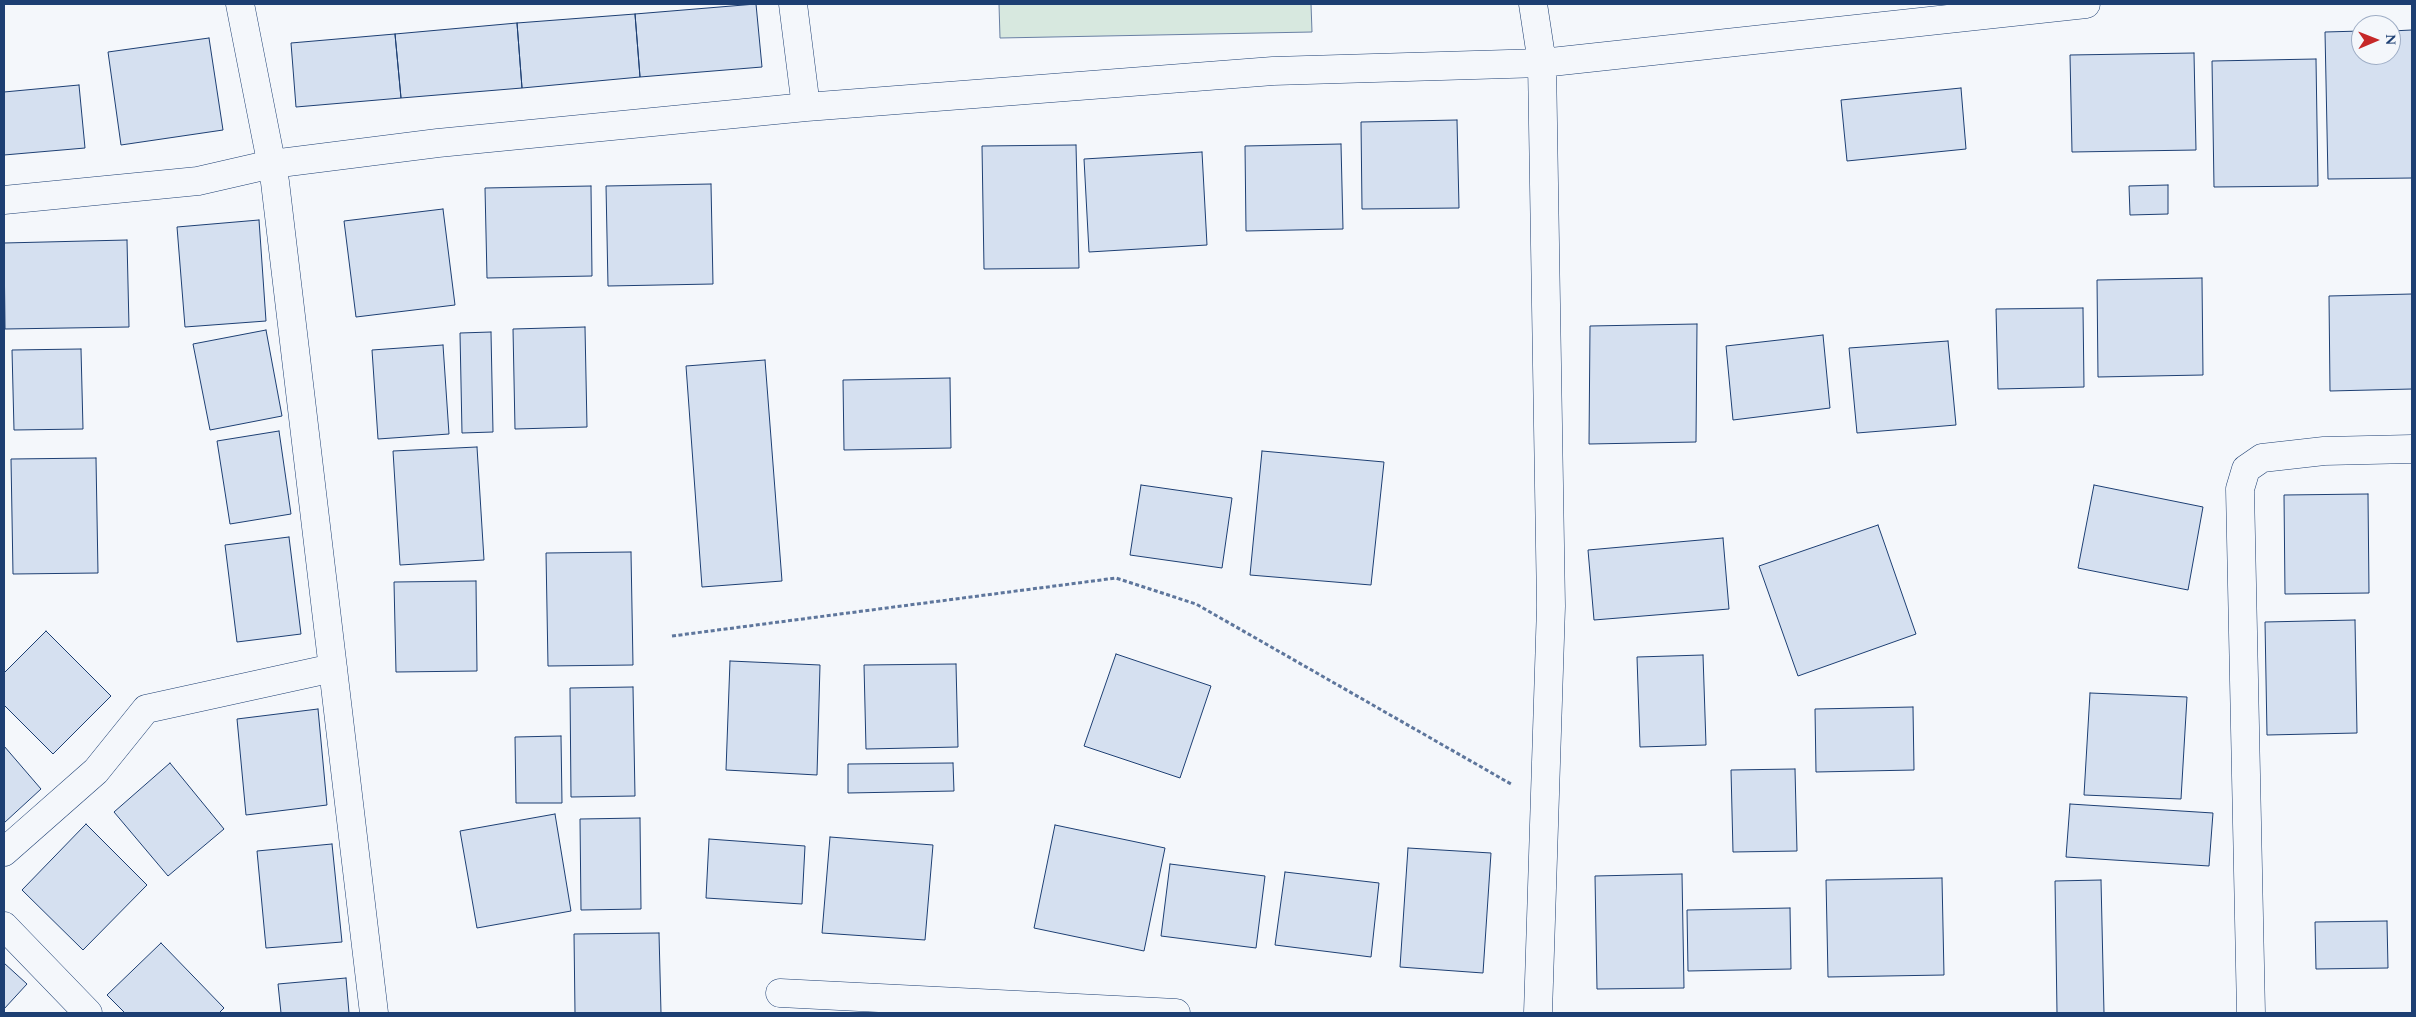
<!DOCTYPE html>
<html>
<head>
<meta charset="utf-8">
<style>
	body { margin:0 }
	#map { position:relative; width:2416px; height:1017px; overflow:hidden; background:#f4f7fb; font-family:Spectral,serif }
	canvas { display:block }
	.frame { position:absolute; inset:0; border:5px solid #1d3f73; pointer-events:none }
	.north { position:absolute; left:2351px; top:15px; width:50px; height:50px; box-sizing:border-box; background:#f4f7fb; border:1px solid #9eadc5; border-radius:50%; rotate:89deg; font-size:14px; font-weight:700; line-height:20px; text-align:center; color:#1d3f73 }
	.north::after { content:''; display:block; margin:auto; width:18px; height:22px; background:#c62828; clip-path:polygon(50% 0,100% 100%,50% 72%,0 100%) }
</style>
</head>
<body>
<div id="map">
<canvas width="2416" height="1017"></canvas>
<div class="frame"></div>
<div class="north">N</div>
</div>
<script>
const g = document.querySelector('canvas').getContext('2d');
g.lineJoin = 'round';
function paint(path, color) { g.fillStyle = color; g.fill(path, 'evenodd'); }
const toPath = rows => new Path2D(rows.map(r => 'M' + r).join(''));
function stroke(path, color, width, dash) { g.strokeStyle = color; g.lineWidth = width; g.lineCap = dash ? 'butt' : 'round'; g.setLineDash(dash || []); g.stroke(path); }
const green = toPath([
	[999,4,1311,4,1312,32,1000,38,999,4]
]);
const building = toPath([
	[756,4,762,67,640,77,635,14,756,4],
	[635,14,640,77,522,88,517,23,635,14],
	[517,23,522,88,401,98,395,34,517,23],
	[2412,30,2412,178,2328,179,2325,32,2361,31,2361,55,2391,55,2391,31,2412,30],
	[395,34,401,98,296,107,291,43,395,34],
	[209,38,223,130,121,145,108,52,209,38],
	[2194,53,2196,150,2072,152,2070,55,2194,53],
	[2316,59,2318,186,2214,187,2212,61,2316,59],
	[79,85,85,148,4,155,4,92,79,85],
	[1961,88,1966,149,1847,161,1841,100,1961,88],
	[1457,120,1459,208,1362,209,1361,122,1457,120],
	[1341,144,1343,229,1246,231,1245,146,1341,144],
	[1076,145,1079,268,984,269,982,146,1076,145],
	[1202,152,1207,245,1089,252,1084,159,1202,152],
	[711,184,713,284,608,286,606,186,711,184],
	[2168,185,2168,214,2130,215,2129,186,2168,185],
	[591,186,592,276,487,278,485,188,591,186],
	[443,209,455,305,356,317,344,221,443,209],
	[259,220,266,321,185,327,177,227,259,220],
	[127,240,129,327,5,329,4,243,127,240],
	[2202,278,2203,375,2098,377,2097,280,2202,278],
	[2412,294,2412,389,2330,391,2329,296,2412,294],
	[2083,308,2084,387,1998,389,1996,309,2083,308],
	[1697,324,1696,442,1589,444,1590,326,1697,324],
	[585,327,587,427,515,429,513,329,585,327],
	[266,330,282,416,210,430,193,344,266,330],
	[491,332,493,432,462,433,460,333,491,332],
	[1823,335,1830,408,1733,420,1726,346,1823,335],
	[1948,341,1956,425,1857,433,1849,348,1948,341],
	[443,345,449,434,378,439,372,350,443,345],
	[81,349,83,429,14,430,12,350,81,349],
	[765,360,782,581,702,587,686,366,765,360],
	[950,378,951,448,844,450,843,380,950,378],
	[279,431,291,514,230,524,217,441,279,431],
	[477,447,484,560,400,565,393,451,477,447],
	[1262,451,1384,462,1371,585,1250,575,1262,451],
	[96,458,98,573,13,574,11,459,96,458],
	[1141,485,1232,498,1222,568,1130,555,1141,485],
	[2094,485,2203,507,2188,590,2078,568,2094,485],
	[2368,494,2369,593,2285,594,2284,495,2368,494],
	[1878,525,1916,634,1798,676,1759,566,1878,525],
	[289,537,301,634,237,642,225,545,289,537],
	[1723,538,1729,609,1594,620,1588,550,1723,538],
	[631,552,633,665,548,666,546,553,631,552],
	[476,581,477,671,396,672,394,582,476,581],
	[2355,620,2357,733,2267,735,2265,622,2355,620],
	[46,631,111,696,53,754,4,705,4,673,46,631],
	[1116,654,1211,686,1180,778,1084,746,1116,654],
	[1703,655,1706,745,1640,747,1637,657,1703,655],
	[730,661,820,665,817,775,726,770,730,661],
	[956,664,958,747,866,749,864,665,956,664],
	[633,687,635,796,571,797,570,688,633,687],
	[2090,693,2187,697,2181,799,2084,795,2090,693],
	[1913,707,1914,770,1816,772,1815,709,1913,707],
	[318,709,327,805,246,815,237,719,318,709],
	[561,736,562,803,516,803,515,737,561,736],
	[4,746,41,789,4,823,4,746],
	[170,763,224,829,168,876,114,812,170,763],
	[953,763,954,791,848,793,848,764,953,763],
	[1795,769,1797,851,1733,852,1731,770,1795,769],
	[2070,804,2213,813,2209,866,2066,857,2070,804],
	[555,814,571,911,477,928,460,831,555,814],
	[640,818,641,909,581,910,580,819,640,818],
	[86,824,147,885,83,950,22,890,86,824],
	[1055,825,1165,848,1144,951,1034,928,1055,825],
	[830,837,933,845,925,940,822,933,830,837],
	[709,839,805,846,802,904,706,898,709,839],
	[332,844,342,942,266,948,257,851,332,844],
	[1408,848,1491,853,1483,973,1400,967,1408,848],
	[1170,864,1265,876,1256,948,1161,936,1170,864],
	[1285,872,1379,883,1371,957,1275,945,1285,872],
	[1682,874,1684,988,1597,989,1595,876,1682,874],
	[1942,878,1944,975,1828,977,1826,880,1942,878],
	[2101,880,2104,1013,2057,1013,2055,881,2101,880],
	[1790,908,1791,969,1688,971,1687,910,1790,908],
	[2387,921,2388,968,2316,969,2315,922,2387,921],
	[659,933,661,1013,575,1013,574,934,659,933],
	[161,943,224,1008,219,1013,125,1013,107,995,161,943],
	[4,963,27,984,4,1009,4,963],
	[346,978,349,1013,281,1013,278,984,346,978]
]);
const path = toPath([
	[672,636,1116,578,1196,604,1511,784]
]);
const minor = toPath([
	[240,4,275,182,374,1013],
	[793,4,806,107],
	[1533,4,1542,63,1551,606,1538,1013],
	[4,200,198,181,272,164,438,143,806,107,1273,71,1542,63,2086,4],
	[4,852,96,771,146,709,333,668],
	[4,926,88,1013],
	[780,993,1176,1013],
	[2251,1013,2240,489,2246,469,2262,458,2324,451,2412,449]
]);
paint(green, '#d7e8df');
stroke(green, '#687fa3', 1);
paint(building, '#d5e0f0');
stroke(building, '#1d3f73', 1);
stroke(minor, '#1d3f73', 29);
stroke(path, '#5e769c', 3, [4, 2.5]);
stroke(minor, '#f4f7fb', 28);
</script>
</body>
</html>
